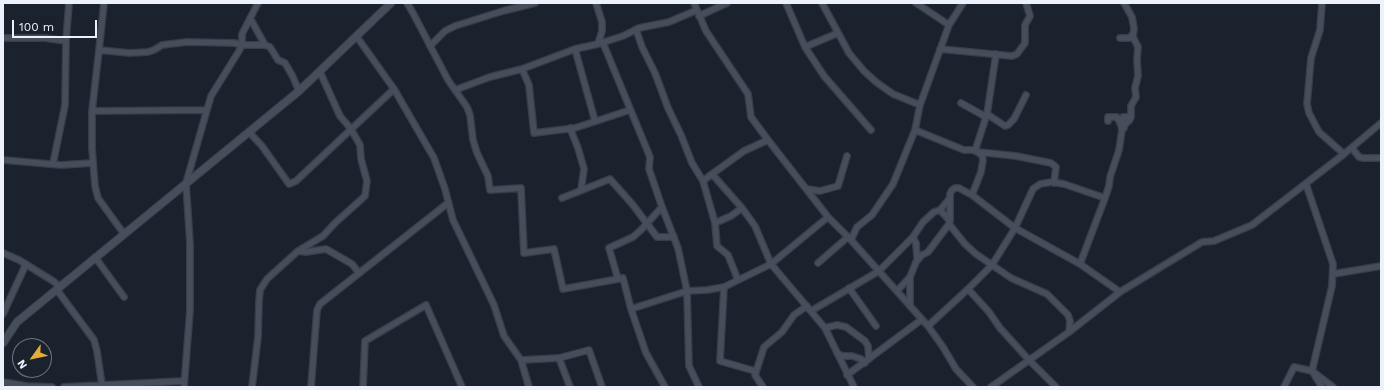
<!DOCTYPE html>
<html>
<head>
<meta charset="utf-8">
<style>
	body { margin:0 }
	#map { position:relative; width:1384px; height:390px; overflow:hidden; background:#1a222e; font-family:"Work Sans",sans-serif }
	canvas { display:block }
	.frame { position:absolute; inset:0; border:4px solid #ecf1fa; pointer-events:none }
	.north { position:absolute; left:12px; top:338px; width:40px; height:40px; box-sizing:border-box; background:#1a222e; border:1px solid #6e7580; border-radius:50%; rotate:237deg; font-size:11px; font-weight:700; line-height:16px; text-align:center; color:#ecf1fa }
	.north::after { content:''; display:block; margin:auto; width:14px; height:18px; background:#e8ab37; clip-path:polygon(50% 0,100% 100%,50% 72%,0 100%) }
	.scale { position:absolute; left:12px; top:20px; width:85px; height:18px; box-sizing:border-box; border:2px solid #ecf1fa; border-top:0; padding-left:5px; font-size:12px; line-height:14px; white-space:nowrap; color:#ecf1fa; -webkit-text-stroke:3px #1a222e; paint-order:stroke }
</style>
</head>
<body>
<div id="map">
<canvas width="1384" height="390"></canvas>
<div class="frame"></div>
<div class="north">N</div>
<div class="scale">100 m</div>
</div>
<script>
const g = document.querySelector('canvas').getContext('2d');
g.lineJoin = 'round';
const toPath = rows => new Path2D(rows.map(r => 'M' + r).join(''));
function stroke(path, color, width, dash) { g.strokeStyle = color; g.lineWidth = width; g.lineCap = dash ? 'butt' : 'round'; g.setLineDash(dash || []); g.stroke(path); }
const minor = toPath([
	[104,3,99,50,129,53,148,52,154,50,162,45,187,42,234,43,242,45,265,45,270,47,278,60,285,63,292,75,299,91],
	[407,3,413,13,448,80,467,107,470,115,473,140,477,153,488,176,490,190,521,188,524,253,554,249,563,289,618,279],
	[596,3,602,22,602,31,598,44],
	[694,3,706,31,748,94,751,117,768,140,828,217,851,240,928,326,943,347,956,369,973,387],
	[786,3,805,47,838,33],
	[822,3,849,53,864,71,876,82,893,94,920,105],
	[916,3,949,25],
	[1124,3,1132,17,1134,29,1133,36],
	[1322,3,1320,30,1311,58,1307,104,1309,113,1319,132,1344,154],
	[699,16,727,3],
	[250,18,265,45],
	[636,29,642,47,655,73,668,108,681,135,692,163,703,181,715,223,731,216,742,208],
	[357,37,394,89,434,158,445,189,453,220,494,305,504,336,521,360,529,387],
	[3,38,45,38,66,41],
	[1120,38,1130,38,1132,35,1138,47,1137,60,1138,76,1135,88,1136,97,1131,106,1131,117],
	[603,43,650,157,649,169,662,207,678,248,687,291,689,366,699,387],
	[430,46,445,31,455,26,503,11,535,3],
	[805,47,824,76,871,130],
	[575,49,595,121],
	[940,49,1012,56,1017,54,1025,43,1025,25,1030,16,1026,3],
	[99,50,92,111,92,148,95,186,98,198,124,234],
	[522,69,529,85,534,133,575,128,630,110],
	[455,90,490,77,522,69,575,49,598,44,623,36,639,28,669,22,697,10],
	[961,103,986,117],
	[92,111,207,110],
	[987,114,1005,126,1008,125,1014,119,1026,95],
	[1120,123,1123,117,1131,117,1129,121,1125,124,1124,128,1122,130],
	[570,128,578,148,584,169,581,190],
	[915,130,964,150,974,150,982,155,983,160,981,172,972,195],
	[249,132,262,146,289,184,296,181,394,89],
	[1352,148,1359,157,1363,158,1381,158],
	[975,151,987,114,996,54],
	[978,152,1016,156,1051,163,1056,167,1054,183],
	[3,160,61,165,93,163],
	[53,164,65,105,66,41,69,3],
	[712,174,744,151,768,140],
	[703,181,712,174,742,208,755,226,771,264,825,328,854,387],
	[1306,184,1333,264,1332,286,1312,371,1333,387],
	[807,189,820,191,838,186,847,156],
	[562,198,610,179,633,205,657,237,674,237],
	[1105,198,1109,186,1110,177,1119,150,1122,130,1121,125,1117,117,1108,117,1108,121],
	[662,207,641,230,633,237,609,248,618,279,623,278,631,309,646,353,665,387],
	[940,210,950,221],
	[715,223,717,246,728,255,738,280],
	[949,224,965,244,976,254,1011,278,1047,294,1068,315,1070,321,1069,332],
	[913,237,923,222,934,212,940,210,950,198],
	[851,240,857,227,872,215,893,184,915,130,920,105,949,25,963,3],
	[298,251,306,252,326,249,352,264,359,273],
	[3,253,19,260,53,281,60,287],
	[95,257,124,297],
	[818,263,848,237],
	[1333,274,1381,266],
	[724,287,720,361,755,371],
	[849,288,876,326],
	[968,289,989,312,1000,328,1029,360,1056,387],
	[57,290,94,340,97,351,102,385],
	[897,291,910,277],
	[910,306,910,277,916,262,922,255,928,252,949,224,950,219,950,194,952,190,955,188,959,188,972,195,1015,228,1080,264,1120,292],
	[631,309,687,291,707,290,724,287,771,264,828,217],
	[811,311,879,271,913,237,916,243,917,257,918,259],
	[3,314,26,264],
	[928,326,968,289,992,265,1015,228,1033,189,1040,184,1052,182,1064,184,1105,198,1080,264],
	[825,328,837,325,846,327,865,341,868,346,869,359],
	[837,353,842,356,852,356,861,359,865,363],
	[521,360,559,358],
	[847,375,921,320],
	[3,382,26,386,52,387],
	[64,387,184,381],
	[184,387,190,310,190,244,186,183,211,96,239,51,242,45,242,34,258,3],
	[252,387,258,337,259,302,260,290,267,279,298,251,323,236,335,223,365,196,367,181,361,159,360,145,351,129,340,116,320,72],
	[311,387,317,310,320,304,448,203],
	[363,387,365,341,426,305,462,387],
	[570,387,559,358,589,350,602,387],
	[763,387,755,375,764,347,782,332,794,315,807,306],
	[991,387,1069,332,1120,292,1202,242,1214,241,1252,225,1344,154,1381,123],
	[1284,387,1294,367,1312,371,1322,387]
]);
const tertiary = toPath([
	[3,343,17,322,299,91,391,3]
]);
stroke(minor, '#383e48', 8);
stroke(tertiary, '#383e48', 9);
stroke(minor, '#464e5c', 5.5);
stroke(tertiary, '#464e5c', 7);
</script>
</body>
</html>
